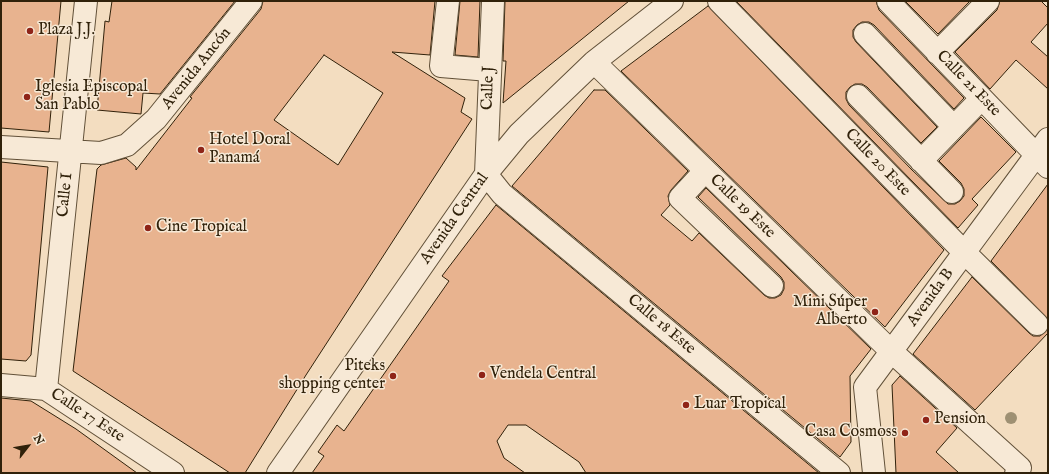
<!DOCTYPE html>
<html>
<head>
<meta charset="utf-8">
<style>
	body { margin:0 }
	#map { position:relative; width:1049px; height:474px; overflow:hidden; background:#f3ddc0; font-family:"IM FELL English",serif }
	canvas { display:block }
	.frame { position:absolute; inset:0; border:2px solid #30210a; pointer-events:none }
	.north { position:absolute; left:8px; top:426px; width:40px; height:40px; -webkit-text-stroke:3px #f7e9d6; paint-order:stroke; rotate:59deg; font-size:11px; font-weight:700; line-height:16px; text-align:center; color:#30210a }
	.north::after { content:''; display:block; margin:auto; width:14px; height:18px; background:#30210a; clip-path:polygon(50% 0,100% 100%,50% 72%,0 100%) }
</style>
</head>
<body>
<div id="map">
<canvas width="1049" height="474"></canvas>
<div class="frame"></div>
<div class="north">N</div>
</div>
<script>
const g = document.querySelector('canvas').getContext('2d');
g.lineJoin = 'round';
function paint(path, color) { g.fillStyle = color; g.fill(path, 'evenodd'); }
const toPath = rows => new Path2D(rows.map(r => 'M' + r).join(''));
function stroke(path, color, width, dash) { g.strokeStyle = color; g.lineWidth = width; g.lineCap = dash ? 'butt' : 'round'; g.setLineDash(dash || []); g.stroke(path); }
function write(font, color, halo, rows, align = 'center') {
  g.font = font + ' "IM FELL English",serif'; g.lineWidth = 3; g.setLineDash([]); g.textBaseline = 'middle'; g.strokeStyle = halo; g.fillStyle = color; for (const [text, x, y, turn = 0] of rows) {
    g.save(); g.translate(x, y); g.rotate((+turn || 0) * Math.PI / 180); g.textAlign = isNaN(turn) ? turn : align; if (halo) g.strokeText(text, 0, 0); g.fillText(text, 0, 0); g.restore();
  }
}
const building = toPath([
	[1,1,61,1,49,132,1,128,1,1],
	[112,1,235,1,160,94,143,93,141,114,97,110,105,21,109,22,112,1],
	[263,1,435,1,430,55,392,52,465,98,461,112,472,119,306,375,245,473,230,473,73,371,97,169,101,165,126,158,136,167,136,170,192,98,190,97,261,9,263,1],
	[324,55,383,93,338,165,274,120,324,55],
	[460,1,480,1,478,57,455,55,460,1],
	[505,1,629,1,503,103,506,61,503,61,505,1],
	[736,1,876,1,879,10,964,98,954,109,874,25,869,22,862,22,857,25,853,30,853,37,856,42,937,127,921,143,867,87,862,84,855,84,850,87,846,92,846,99,849,105,912,170,948,204,955,204,960,201,964,196,964,189,961,183,939,161,981,117,1016,152,972,199,978,205,958,228,736,1],
	[905,1,970,1,938,34,905,1],
	[1000,1,1041,1,1048,8,1048,23,1031,42,1048,57,1048,89,1016,60,990,89,955,52,997,10,1000,1],
	[708,6,944,250,885,327,621,71,708,6],
	[594,90,605,90,688,171,671,190,668,196,670,205,661,215,692,241,699,233,764,295,769,298,775,298,781,295,784,289,784,282,781,277,698,197,706,188,871,349,850,376,851,442,840,457,512,186,594,90],
	[1,162,48,167,31,355,26,361,1,359,1,162],
	[1048,184,1048,319,991,261,1048,184],
	[496,205,819,473,586,473,579,462,526,425,508,425,497,441,504,458,525,473,312,473,324,456,318,452,337,425,344,431,449,281,442,276,496,205],
	[972,277,1029,333,1033,336,1040,336,1048,329,1048,333,975,410,913,354,972,277],
	[900,376,957,428,936,452,959,473,896,473,892,385,900,376],
	[1,398,31,401,76,429,137,473,1,473,1,398]
]);
const minor = toPath([
	[448,1,441,66,489,70],
	[719,1,964,252,1037,324],
	[888,1,1048,167],
	[865,34,954,127],
	[937,53,988,1],
	[594,62,891,351,1020,468,1016,473],
	[858,96,952,192],
	[1,147,101,153,127,145,156,119,251,1],
	[921,161,981,99],
	[705,171,680,198,772,286],
	[486,174,502,194,839,473],
	[486,174,493,1],
	[1,385,46,389,173,473],
	[46,389,86,1],
	[278,473,486,174,519,134,594,62,672,1],
	[874,473,865,387,1048,139]
]);
const trees = [
	[1011,418]
];
const markers = [
	[30,31,4,"#8f2418"],
	[27,97,4,"#8f2418"],
	[201,150,4,"#8f2418"],
	[148,228,4,"#8f2418"],
	[875,312,4,"#8f2418"],
	[482,375,4,"#8f2418"],
	[393,376,4,"#8f2418"],
	[686,405,4,"#8f2418"],
	[926,420,4,"#8f2418"],
	[905,433,4,"#8f2418"]
];
const poiNames = [
	["Plaza J.J.",38,31],
	["Iglesia Episcopal",35,88],
	["San Pablo",35,106],
	["Hotel Doral",209,141],
	["Panamá",209,159],
	["Cine Tropical",156,228],
	["Mini Súper",867,303,"right"],
	["Alberto",867,321,"right"],
	["Piteks",385,367,"right"],
	["shopping center",385,385,"right"],
	["Vendela Central",490,375],
	["Luar Tropical",694,405],
	["Pension",934,420],
	["Casa Cosmoss",897,433,"right"]
];
const streetNames = [
	["Avenida Ancón",197,69,-51],
	["Calle 21 Este",968,84,46],
	["Calle J",489,88,-88],
	["Calle 20 Este",877,163,46],
	["Calle I",66,195,-84],
	["Calle 19 Este",742,207,44],
	["Avenida Central",455,219,-55],
	["Avenida B",931,298,-54],
	["Calle 18 Este",661,325,40],
	["Calle 17 Este",87,416,33]
];
paint(building, '#e8b38f');
stroke(building, '#30210a', 1);
stroke(minor, '#615038', 24);
stroke(minor, '#f7e9d6', 22);
g.fillStyle = '#9e9073';
for (const [x, y] of trees) { g.beginPath(); g.arc(x, y, 6, 0, 2 * Math.PI); g.fill(); }
for (const [x, y, r, color] of markers) { const dot = new Path2D(); dot.arc(x, y, r, 0, 2 * Math.PI); g.fillStyle = color; g.fill(dot); stroke(dot, '#f7e9d6', 1.5); }
write('16px', '#30210a', '#f7e9d6', poiNames, 'left');
write('16px', '#30210a', '#f7e9d6', streetNames);
</script>
</body>
</html>
